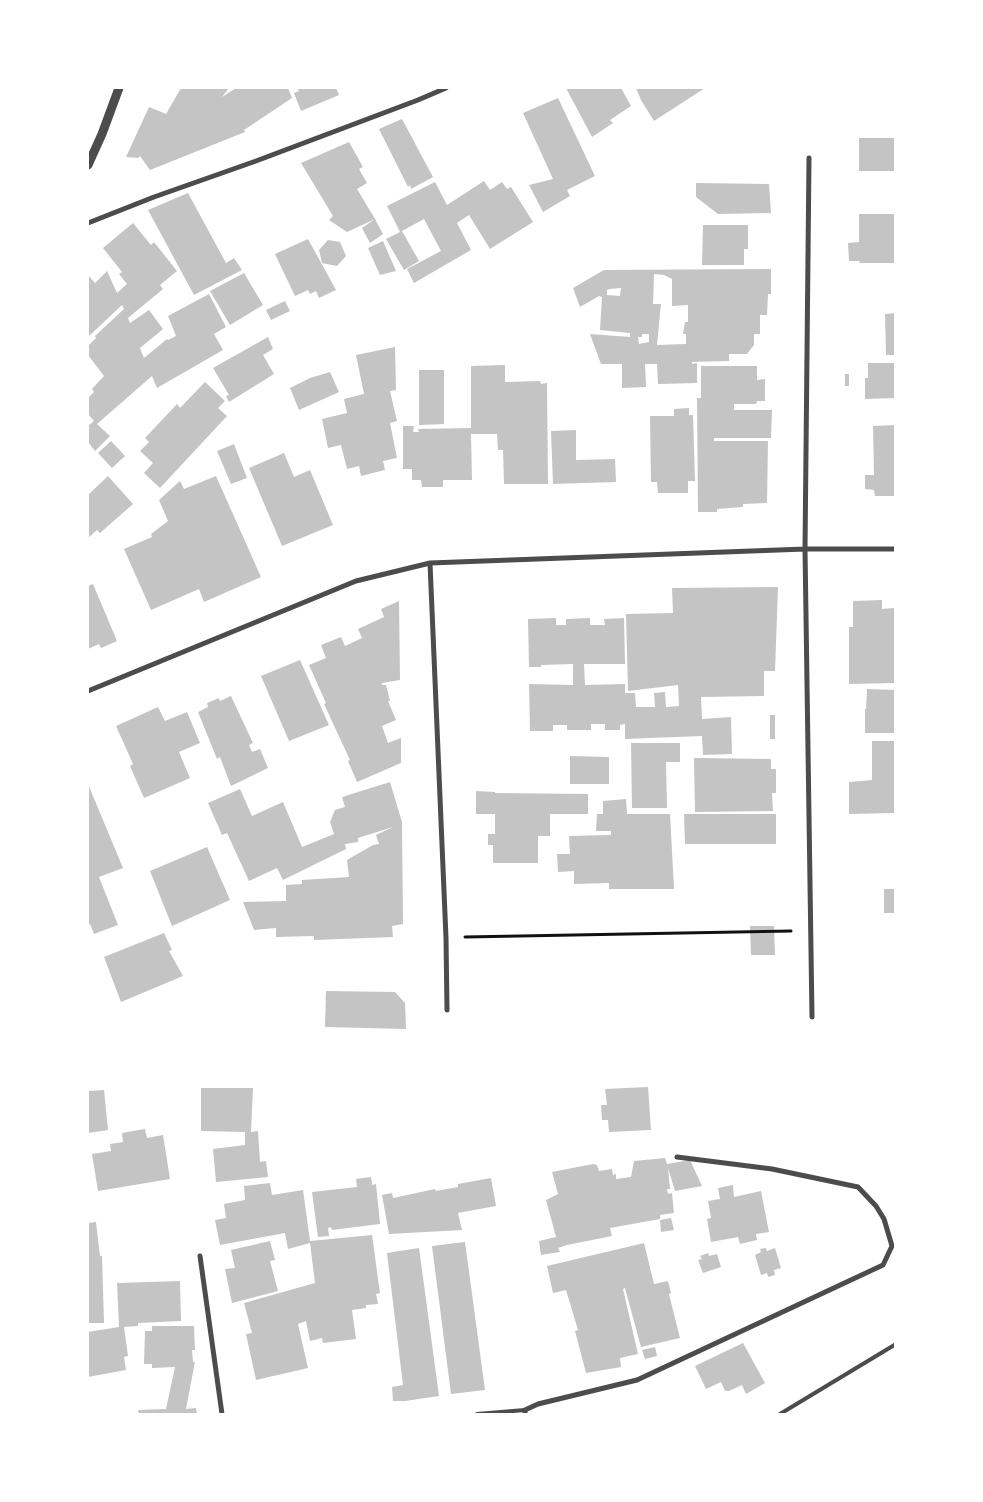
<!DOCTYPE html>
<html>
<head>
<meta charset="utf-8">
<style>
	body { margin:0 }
	#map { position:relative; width:983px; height:1502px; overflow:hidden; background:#fff; font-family:Ubuntu,sans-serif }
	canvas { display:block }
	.frame { position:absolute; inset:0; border:89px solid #fff; pointer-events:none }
</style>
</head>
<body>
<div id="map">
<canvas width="983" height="1502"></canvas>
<div class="frame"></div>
</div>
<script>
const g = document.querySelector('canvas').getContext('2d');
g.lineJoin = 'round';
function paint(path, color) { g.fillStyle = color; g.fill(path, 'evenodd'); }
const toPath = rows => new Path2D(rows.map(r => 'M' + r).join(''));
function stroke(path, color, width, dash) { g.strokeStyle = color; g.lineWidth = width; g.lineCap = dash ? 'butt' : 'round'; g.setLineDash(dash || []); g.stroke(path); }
const building = toPath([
	[181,88,229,88,222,97,236,88,288,88,292,98,244,130,245,132,150,170,140,156,138,158,126,157,149,107,166,114],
	[297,88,336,88,339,95,301,111,294,93,299,91],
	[566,88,621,88,631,106,610,120,613,123,592,137],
	[636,88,705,88,654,121,641,100],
	[558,98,595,176,567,190,570,196,543,212,529,185,553,179,523,113],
	[402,119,433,177,411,189,410,185,408,187,379,129],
	[859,138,896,138,896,171,859,171],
	[349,142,363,167,359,169,367,183,357,189,375,219,347,232,329,220,333,216,301,163],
	[484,181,490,190,502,182,507,189,511,187,533,222,490,249,469,215,457,223,471,250,414,283,407,269,441,251,424,219,402,231,419,261,404,270,386,239,400,232,387,206,435,182,447,205],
	[696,183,769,184,771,213,718,214,696,197],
	[188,193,226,263,234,258,242,270,194,295,148,210],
	[859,214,896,214,896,263,859,263,860,261,849,261,848,243,859,242],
	[375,219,383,234,370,243,362,228],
	[133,223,151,245,154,242,177,271,160,285,163,289,128,318,130,323,149,310,163,329,140,348,144,358,167,339,168,340,176,336,168,316,209,294,226,327,214,334,223,350,157,388,152,376,97,424,110,436,95,451,88,442,88,426,94,421,88,414,88,398,94,392,92,389,104,376,88,355,88,346,96,338,95,336,124,309,122,305,88,337,88,275,95,283,107,271,117,293,127,284,119,274,122,272,103,248],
	[703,225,748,225,748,249,744,249,744,265,702,265],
	[308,239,336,290,319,298,316,291,310,294,308,290,295,296,275,254],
	[328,240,340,242,346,256,337,266,322,263,319,250],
	[383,241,396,271,380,275,368,248],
	[771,269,771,294,768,294,767,315,760,315,760,334,754,334,754,345,747,354,729,354,729,361,692,362,692,364,697,363,697,383,658,384,657,364,645,364,646,387,622,388,622,364,601,364,590,334,630,337,630,333,600,330,602,297,599,296,580,307,573,288,604,270],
	[654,274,664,275,672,279,672,306,688,305,688,322,685,322,683,334,686,334,686,344,657,345,661,304,653,304],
	[621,288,620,296,607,295,607,290,610,289],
	[642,334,649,334,649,342,639,344,638,337,642,337],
	[244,273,263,305,230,325,210,291],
	[285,301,290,311,271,320,266,310],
	[896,313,896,355,886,355,885,314],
	[268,337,273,349,263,355,274,374,229,402,226,396,229,395,213,368],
	[395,347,396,390,390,391,397,421,390,423,397,458,383,461,385,470,361,476,359,466,347,469,341,445,328,448,322,419,347,413,344,399,364,394,356,355],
	[868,363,896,363,896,398,865,399,865,378,868,378],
	[505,365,505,382,540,381,541,384,547,383,548,484,504,484,503,450,498,450,497,434,471,434,472,480,443,480,443,487,422,487,421,480,412,480,412,469,403,469,403,426,414,426,413,432,419,432,418,429,471,428,471,366],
	[701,366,757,366,757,380,765,379,765,401,757,401,756,404,734,404,734,410,772,410,771,438,714,438,714,441,768,441,767,503,743,504,743,507,717,509,717,512,698,512,697,398,701,398],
	[419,370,444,370,444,424,419,425],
	[330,372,339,392,299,410,290,388,310,378],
	[845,374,849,374,849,386,845,386],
	[205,382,225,401,218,408,227,416,160,488,144,473,153,463,140,451,149,442,145,438,177,404,180,408],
	[689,408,689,415,693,415,695,481,688,481,688,493,658,493,657,482,651,482,650,416,674,416,674,409],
	[896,425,896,496,875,496,874,490,865,489,865,475,874,475,873,426],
	[576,430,576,460,615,459,616,482,553,484,551,431],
	[111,441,125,456,112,468,98,453],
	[234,444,247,478,231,484,217,451],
	[284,453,294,477,310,470,333,525,282,546,249,468],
	[108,476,133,504,100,533,97,530,88,538,88,495],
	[216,476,261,577,204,602,199,589,151,610,124,549,152,537,151,534,168,521,159,500,180,481,184,489],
	[93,584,117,641,101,648,99,644,88,649,88,586],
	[778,587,775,671,764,671,764,696,701,697,702,719,731,717,732,754,703,755,702,736,625,739,625,724,620,725,620,730,605,730,605,724,591,724,591,730,567,730,567,725,553,725,553,731,530,731,529,684,573,685,573,664,541,665,541,667,529,667,528,619,556,618,556,625,566,625,566,619,590,618,590,625,605,625,604,619,624,618,625,664,584,664,585,685,625,684,625,693,635,693,636,707,655,707,654,693,665,692,666,707,679,706,678,685,628,691,626,614,673,613,672,588],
	[882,600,882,609,894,608,894,613,896,613,896,683,849,684,849,627,853,627,853,601],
	[399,601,400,680,382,683,382,685,386,685,390,701,388,701,396,720,382,726,388,743,401,738,401,763,357,782,348,761,350,760,324,704,326,703,309,665,326,658,321,645,341,637,345,646,362,638,358,629,384,617,381,609],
	[300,660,329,725,289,741,261,676],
	[867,689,896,690,896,733,865,733,865,709,866,709],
	[231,696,253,743,249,745,252,752,260,749,268,768,231,786,220,757,217,759,198,712,208,707,207,703,219,698,220,701],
	[158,707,165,721,187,712,200,743,179,752,190,778,144,798,130,766,133,764,116,726],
	[770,715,775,715,775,739,770,739],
	[872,741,896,741,896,813,849,814,849,782,872,780],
	[631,743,680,743,680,762,666,762,667,808,632,808],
	[570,756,609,757,609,784,570,784],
	[694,758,771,759,771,769,776,769,776,793,772,793,773,811,695,812],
	[390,782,402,822,403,924,392,926,393,937,314,940,314,936,276,937,276,928,254,930,243,902,286,901,286,885,302,884,302,880,349,877,347,860,373,845,379,844,376,835,393,827,358,838,358,842,345,844,346,849,283,880,277,868,249,881,227,833,222,835,208,803,240,789,252,816,283,802,302,847,334,834,330,822,335,810,345,807,342,797],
	[88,784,123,868,99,877,118,925,94,934,90,924,88,925],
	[476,791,495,792,495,793,588,794,588,814,550,814,550,836,538,836,538,863,493,863,493,845,488,845,488,834,495,834,495,814,476,814],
	[626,799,627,814,670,814,674,889,609,889,609,883,574,884,574,871,558,872,557,854,570,854,569,836,611,835,611,831,596,831,597,814,603,814,603,801],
	[684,814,776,814,776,844,685,844],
	[207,847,230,900,172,926,150,871],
	[884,889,896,889,896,913,884,913],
	[750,926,774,926,775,955,751,955],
	[164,933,172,950,169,951,183,976,121,1002,104,957],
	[326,991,395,992,405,1003,406,1029,325,1027],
	[648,1087,651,1130,609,1132,608,1120,602,1120,601,1105,607,1105,605,1089],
	[201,1088,253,1088,251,1132,258,1131,260,1162,266,1161,268,1177,216,1182,213,1149,245,1145,245,1132,201,1131],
	[104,1090,108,1130,88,1133,88,1091],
	[145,1129,147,1138,163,1135,170,1179,98,1191,92,1154,111,1151,110,1144,123,1142,122,1133],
	[665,1158,667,1164,690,1160,702,1186,675,1191,668,1168,670,1189,667,1189,668,1194,672,1193,674,1213,660,1215,660,1219,610,1228,612,1236,567,1245,558,1248,560,1252,541,1255,539,1241,556,1237,546,1200,558,1194,552,1172,593,1164,597,1165,599,1171,612,1169,613,1175,616,1174,616,1179,631,1177,634,1161],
	[371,1177,372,1185,376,1184,380,1224,332,1230,331,1227,328,1228,329,1236,318,1237,312,1192,357,1187,356,1179],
	[491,1178,496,1206,458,1213,462,1230,389,1234,382,1195,392,1193,393,1198,435,1189,436,1191,458,1187,458,1184],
	[270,1183,272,1195,303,1190,310,1241,372,1235,380,1293,376,1294,378,1304,366,1305,366,1308,352,1310,356,1339,323,1343,322,1338,310,1341,306,1321,298,1324,308,1368,256,1380,246,1334,252,1333,244,1303,315,1283,310,1243,288,1249,285,1233,220,1245,215,1220,226,1218,224,1204,245,1200,244,1186],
	[733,1185,734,1197,761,1191,769,1232,756,1234,757,1240,740,1244,738,1237,711,1242,707,1219,711,1218,708,1201,720,1199,718,1188],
	[671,1218,674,1230,661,1232,660,1220],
	[96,1222,100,1256,102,1256,104,1323,88,1323,88,1223],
	[270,1241,275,1260,270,1261,278,1291,232,1303,225,1269,235,1268,231,1250],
	[465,1242,485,1390,451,1394,432,1246],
	[644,1243,654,1284,668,1281,671,1293,669,1294,680,1338,641,1347,625,1288,623,1289,638,1354,620,1358,621,1367,586,1373,575,1331,578,1330,566,1290,553,1293,547,1266],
	[419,1248,439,1396,405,1401,393,1401,392,1387,403,1385,387,1253],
	[766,1248,767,1251,775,1248,781,1268,774,1270,775,1275,768,1277,767,1273,761,1275,755,1255,761,1252,760,1249],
	[708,1253,709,1256,717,1254,721,1267,703,1273,698,1260,702,1259,700,1256],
	[180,1281,181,1321,138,1323,138,1326,124,1327,128,1356,124,1357,126,1370,88,1377,88,1332,119,1327,117,1283],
	[152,1326,194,1326,195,1350,192,1350,193,1362,195,1362,186,1409,196,1408,197,1414,139,1414,138,1410,166,1409,175,1367,152,1368,152,1364,144,1364,145,1331,152,1331],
	[743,1343,765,1383,746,1394,742,1385,729,1391,725,1391,721,1382,706,1389,695,1366],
	[655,1347,657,1356,645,1359,642,1350]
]);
const path = toPath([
	[465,937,791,931]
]);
const service = toPath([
	[477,1414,525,1410],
	[780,1414,896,1344]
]);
const minor = toPath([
	[809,158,805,549,812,1017],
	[88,223,154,197,256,161,418,100,446,88],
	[430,563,446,938,447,1010],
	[88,691,356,581,430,563,805,549,896,549],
	[200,1256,222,1414],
	[525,1414,525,1410,538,1404,637,1380,883,1265,892,1246,884,1219,876,1206,858,1187,772,1169,677,1157]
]);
const tertiary = toPath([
	[88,165,102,134,119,88]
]);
paint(building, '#c4c4c4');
stroke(path, '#111', 3);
stroke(service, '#4c4c4c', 4);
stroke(minor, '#4c4c4c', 5);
stroke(tertiary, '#4c4c4c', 9);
</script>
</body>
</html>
